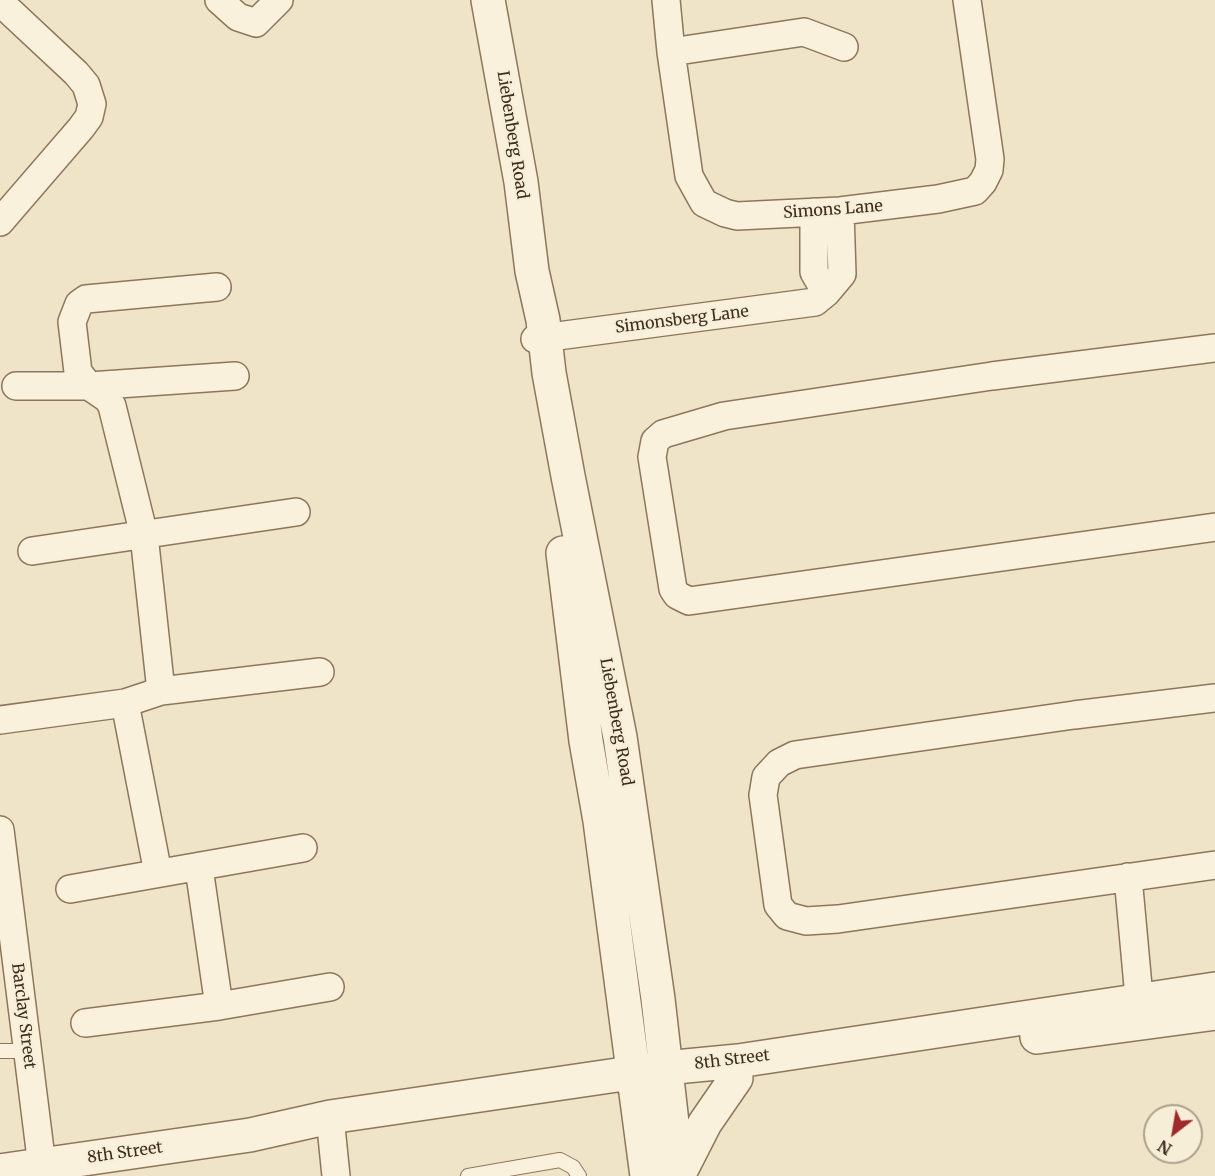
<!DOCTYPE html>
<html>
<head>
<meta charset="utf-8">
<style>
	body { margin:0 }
	#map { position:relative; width:1215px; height:1176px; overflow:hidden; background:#f0e4c8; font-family:Merriweather,serif }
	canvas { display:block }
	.north { position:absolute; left:1143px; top:1104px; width:60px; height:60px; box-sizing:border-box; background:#f7eed8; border:2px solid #ada18e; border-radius:50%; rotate:211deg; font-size:16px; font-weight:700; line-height:24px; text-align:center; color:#3d2e20 }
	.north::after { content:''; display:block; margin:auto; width:21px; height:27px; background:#9e2a2b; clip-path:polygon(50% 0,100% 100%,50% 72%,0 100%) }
</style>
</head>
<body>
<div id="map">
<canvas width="1215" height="1176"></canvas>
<div class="north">N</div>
</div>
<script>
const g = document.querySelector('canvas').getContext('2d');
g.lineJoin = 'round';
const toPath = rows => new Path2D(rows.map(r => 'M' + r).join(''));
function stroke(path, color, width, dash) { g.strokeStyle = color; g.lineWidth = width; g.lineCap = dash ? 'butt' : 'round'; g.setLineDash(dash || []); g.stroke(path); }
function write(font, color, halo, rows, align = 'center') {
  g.font = font + ' Merriweather,serif'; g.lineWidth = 4.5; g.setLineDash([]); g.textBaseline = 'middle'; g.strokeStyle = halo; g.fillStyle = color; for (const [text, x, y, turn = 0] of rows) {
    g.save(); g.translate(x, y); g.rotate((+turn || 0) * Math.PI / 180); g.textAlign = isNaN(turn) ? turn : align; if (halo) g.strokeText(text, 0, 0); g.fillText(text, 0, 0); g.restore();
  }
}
const service = toPath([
	[0,1051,28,1051],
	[468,1176,560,1160,573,1167,579,1176]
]);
const minor = toPath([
	[219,0,238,17,256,23,279,0],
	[666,0,671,52,689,176,704,203,725,213,737,216,840,211,938,199,975,191,983,182,989,170,990,159,967,0],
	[0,2,76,73,86,85,92,104,89,117,81,128,0,222],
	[671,52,804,32,844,47],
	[814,212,814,272,826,293],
	[535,339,815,302,826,293,842,274,840,211],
	[1215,348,992,376,724,416,663,434,655,441,652,457,673,589,677,595,689,601,1215,527],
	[16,386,89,386,235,376],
	[32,551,296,512],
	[161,691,144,535,112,406,108,399,89,386,78,372,72,322,79,304,86,299,217,287],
	[1215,698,1074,715,795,755,779,763,766,777,763,795,778,905,787,916,806,921,838,919,1215,865],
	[125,703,158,873],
	[0,720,125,703,161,691,320,672],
	[0,830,42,1166],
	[199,868,219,1006,330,987],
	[1128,877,1141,1019],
	[70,889,303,848],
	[85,1023,219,1006],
	[330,1117,336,1176]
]);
const tertiary = toPath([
	[488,0,521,182,532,271,543,320,549,373,568,476,620,737,658,999,678,1176],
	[563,553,586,741,600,821,647,1176],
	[1037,1037,1215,1013],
	[0,1171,250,1135,330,1117,665,1068,738,1061,1215,989],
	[678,1176,705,1123,736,1078]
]);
const streetNames = [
	["Liebenberg Road",512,135,81],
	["Simons Lane",833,210,-4],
	["Simonsberg Lane",682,320,-7],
	["Liebenberg Road",616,722,80],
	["Barclay Street",23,1016,83],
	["8th Street",732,1060,-7],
	["8th Street",125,1153,-8]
];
stroke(service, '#8d765c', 16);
stroke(minor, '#8d765c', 30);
stroke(tertiary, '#8d765c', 36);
stroke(service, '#faf1dc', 14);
stroke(minor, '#faf1dc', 27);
stroke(tertiary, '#faf1dc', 33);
write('16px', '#3d2e20', '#f7eed8', streetNames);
</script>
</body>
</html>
